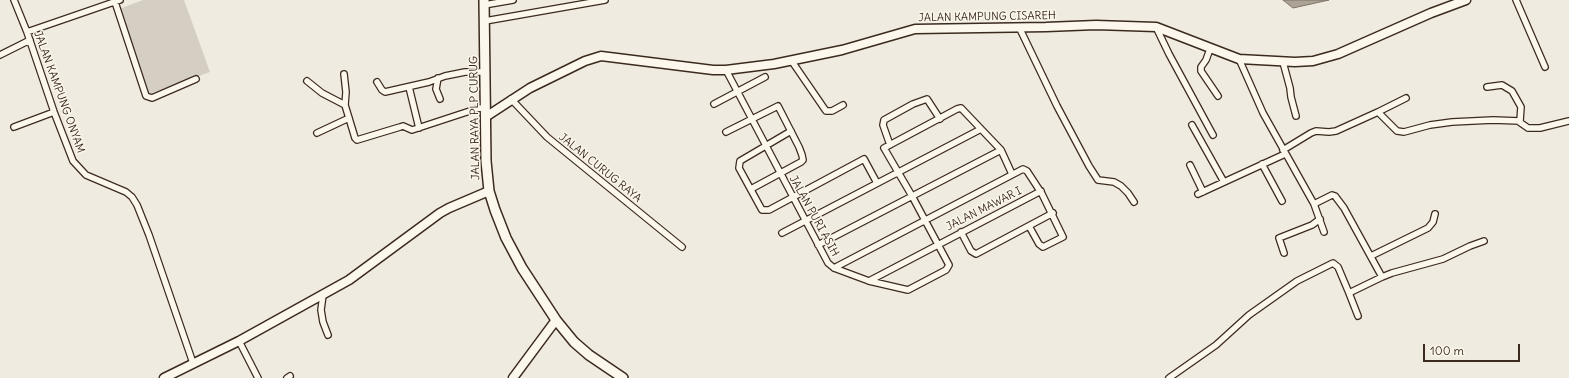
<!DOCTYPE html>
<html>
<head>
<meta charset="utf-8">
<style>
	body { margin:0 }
	#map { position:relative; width:1569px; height:378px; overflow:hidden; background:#f0ebe0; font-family:Delius,sans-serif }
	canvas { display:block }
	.scale { position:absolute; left:1423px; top:344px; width:97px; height:18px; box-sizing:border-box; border:2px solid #3b2a1e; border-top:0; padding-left:5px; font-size:12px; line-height:14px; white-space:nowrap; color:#3b2a1e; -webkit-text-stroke:3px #fbf7ec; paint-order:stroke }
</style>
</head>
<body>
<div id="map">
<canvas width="1569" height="378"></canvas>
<div class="scale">100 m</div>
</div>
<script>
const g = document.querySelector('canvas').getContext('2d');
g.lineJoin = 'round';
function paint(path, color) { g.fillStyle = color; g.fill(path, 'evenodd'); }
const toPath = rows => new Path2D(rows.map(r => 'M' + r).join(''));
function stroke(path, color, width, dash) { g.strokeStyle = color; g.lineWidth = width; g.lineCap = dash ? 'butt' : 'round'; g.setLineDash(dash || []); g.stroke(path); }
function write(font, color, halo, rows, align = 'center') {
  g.font = font + ' Delius,sans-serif'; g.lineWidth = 3; g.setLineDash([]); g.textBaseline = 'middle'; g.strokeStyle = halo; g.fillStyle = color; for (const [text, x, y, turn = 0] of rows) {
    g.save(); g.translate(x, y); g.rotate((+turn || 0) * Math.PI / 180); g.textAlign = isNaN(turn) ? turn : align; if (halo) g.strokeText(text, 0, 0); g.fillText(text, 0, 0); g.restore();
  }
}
const green = toPath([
	[143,0,184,0,210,72,149,94,119,9]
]);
const water = toPath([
	[1283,0,1329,0,1293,8,1283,0]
]);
const street = toPath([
	[14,0,27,32,54,112,73,161,86,175,126,192,132,197,137,205,149,235,193,363],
	[1516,0,1545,67],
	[115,2,146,96,152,98,196,79],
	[484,5,513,0],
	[485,21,605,0],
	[1019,27,1057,106,1089,166,1098,180,1114,182,1121,186,1128,193,1134,202],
	[1156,27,1169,54,1213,135],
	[27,32,120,0],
	[1210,49,1206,60,1201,67,1201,71,1218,96],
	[0,55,30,40],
	[1239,59,1263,113,1314,204,1324,232],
	[791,60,826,111,832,111,843,105],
	[1283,62,1290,88,1291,97,1296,116],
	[726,70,828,263,834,268,869,281,908,290,946,270,949,265,912,196,884,148,957,109,961,108,1001,150],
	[344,74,346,92,345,105,355,138,357,140,400,127,403,126,412,130,479,108,486,109],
	[438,78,436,89,440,99],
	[307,81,322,93,345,105],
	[377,82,382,90,385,92,429,82,445,76,465,72,485,72],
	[409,87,419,128],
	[511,99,547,137,682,247],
	[714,104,765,77],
	[1378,112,1406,98],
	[1518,121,1528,128,1540,128,1569,121],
	[1192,125,1224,182],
	[14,127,54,112],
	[791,131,740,161,739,168,762,210,769,210,864,159,877,183],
	[726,132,778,106,799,147,802,155,803,160,801,162,751,189],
	[317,133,349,118],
	[890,145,883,125,884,120,913,104,927,99,940,119],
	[1283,150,1311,133,1316,131,1329,132,1336,131,1378,112,1397,131,1404,132,1430,125,1452,122,1493,120,1520,121,1521,107,1512,91,1502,85,1487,87],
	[1262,164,1282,201],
	[1190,165,1203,192],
	[1198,194,1285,154],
	[1314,204,1332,195,1335,196,1344,208,1382,277,1349,293,1358,316],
	[961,232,971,251,976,254,1053,213],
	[782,233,981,129],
	[818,245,1001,150,1012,174],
	[1284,253,1279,238,1312,225,1320,219],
	[1371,256,1428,228,1433,222,1435,214],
	[834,268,1023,169,1027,171,1042,194,1063,237,1043,247,1039,244,1029,226],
	[1382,277,1392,273,1443,259,1470,246,1484,241],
	[869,281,1041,191],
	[323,295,321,310,323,322,328,335],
	[239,341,258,378],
	[287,378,290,376],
	[1169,378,1216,345,1249,315,1297,281,1333,263,1338,267,1349,293]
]);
const secondary = toPath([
	[487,116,530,88,585,61,601,56,713,70,726,70,774,64,842,50,915,29,1046,27,1096,25,1156,27,1239,59,1295,62,1313,61,1338,54,1431,13,1466,0],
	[164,378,239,341,349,280,440,213,449,208,489,191],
	[513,378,556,320]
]);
const primary = toPath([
	[484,0,486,161,489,191,495,210,506,238,522,268,556,320,574,342,589,355,623,378]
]);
const streetNames = [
	["JALAN KAMPUNG CISAREH",987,17,-1],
	["JALAN KAMPUNG ONYAM",59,92,70],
	["JALAN RAYA PLP CURUG",475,118,-91],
	["JALAN CURUG RAYA",600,168,39],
	["JALAN MAWAR I",984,209,-27],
	["JALAN PURI ASIH",814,216,61]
];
paint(green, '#d5cec3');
paint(water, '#aca397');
stroke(water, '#7f7367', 1);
stroke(street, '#3b2a1e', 8);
stroke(secondary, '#3b2a1e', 11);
stroke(primary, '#3b2a1e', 12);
stroke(street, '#fbf7ec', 5.5);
stroke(secondary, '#fbf7ec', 8);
stroke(primary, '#fbf7ec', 9);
write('11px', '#3b2a1e', '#fbf7ec', streetNames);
</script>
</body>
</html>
